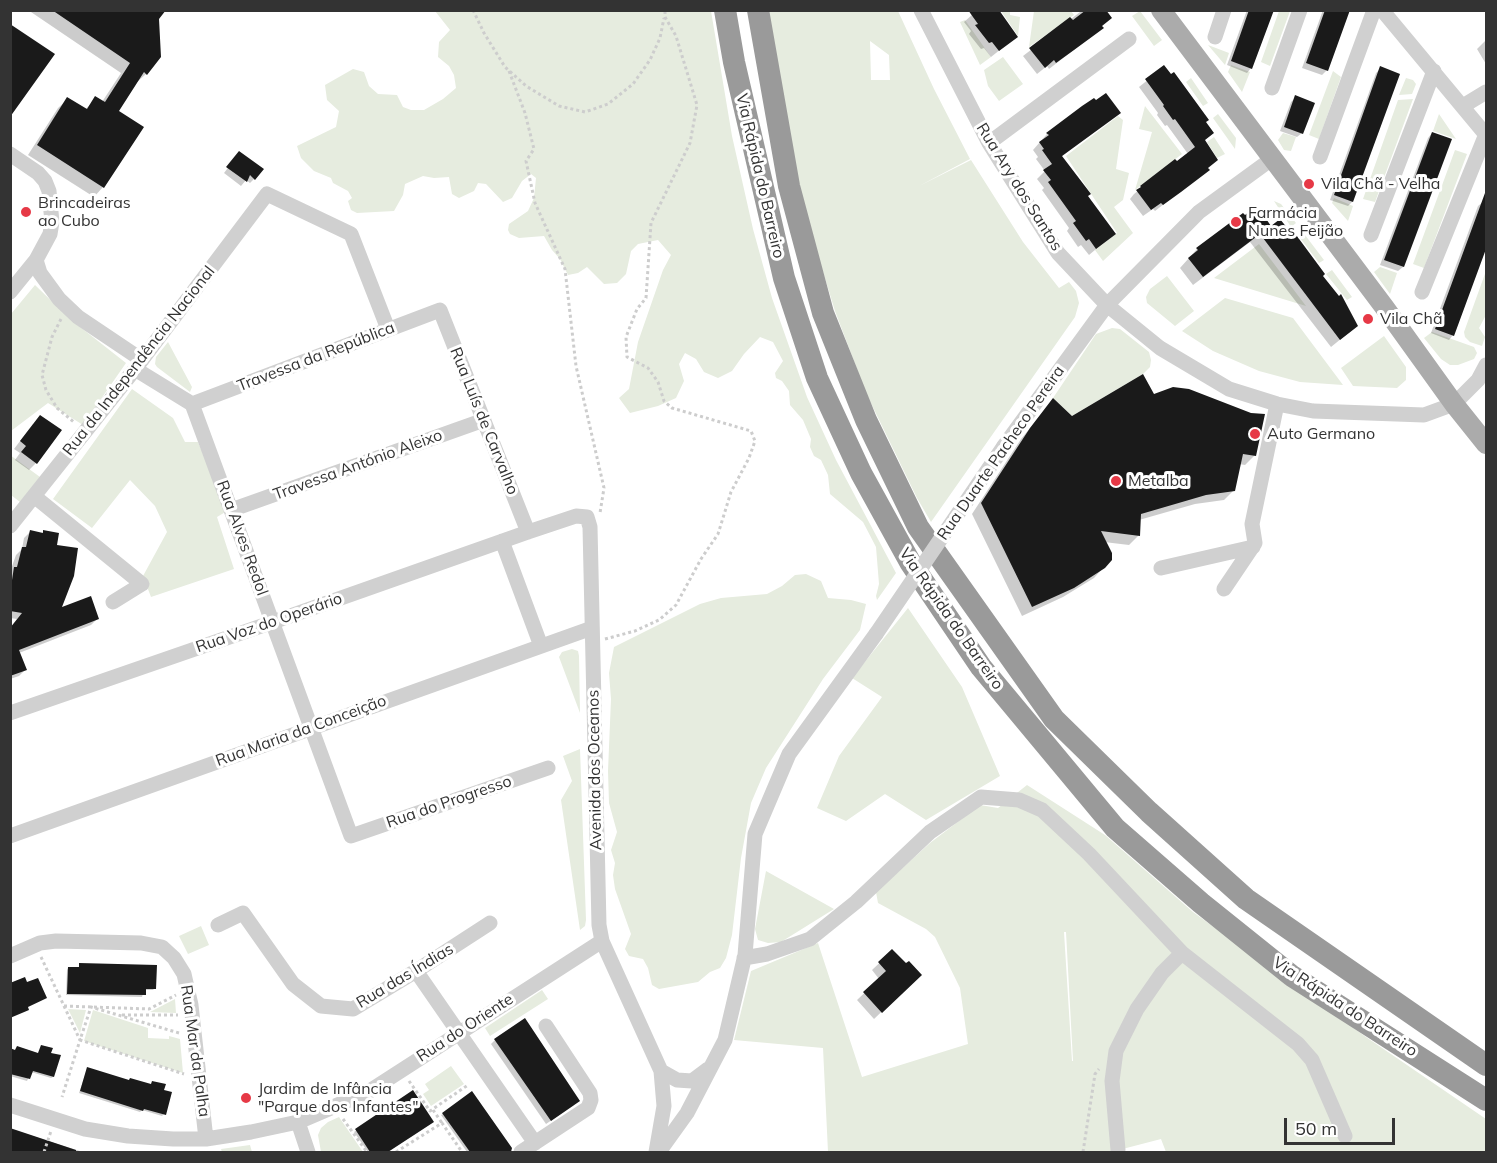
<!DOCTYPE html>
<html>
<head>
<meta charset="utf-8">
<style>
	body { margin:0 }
	#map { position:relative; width:1497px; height:1163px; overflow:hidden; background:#fff; font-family:Mulish,sans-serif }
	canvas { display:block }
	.frame { position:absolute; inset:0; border:12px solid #333; pointer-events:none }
	.scale { position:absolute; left:1284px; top:1118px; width:111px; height:27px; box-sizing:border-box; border:3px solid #333; border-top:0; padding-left:8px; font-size:18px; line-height:21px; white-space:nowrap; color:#333; -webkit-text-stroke:4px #fff; paint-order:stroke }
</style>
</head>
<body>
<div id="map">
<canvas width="1497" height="1163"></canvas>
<div class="frame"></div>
<div class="scale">50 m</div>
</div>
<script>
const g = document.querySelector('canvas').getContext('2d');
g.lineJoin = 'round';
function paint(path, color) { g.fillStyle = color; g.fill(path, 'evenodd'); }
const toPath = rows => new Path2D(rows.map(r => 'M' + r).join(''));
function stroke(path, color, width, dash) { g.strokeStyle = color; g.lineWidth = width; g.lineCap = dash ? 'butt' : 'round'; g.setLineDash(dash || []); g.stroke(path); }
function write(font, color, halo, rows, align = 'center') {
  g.font = font + ' Mulish,sans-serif'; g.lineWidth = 6; g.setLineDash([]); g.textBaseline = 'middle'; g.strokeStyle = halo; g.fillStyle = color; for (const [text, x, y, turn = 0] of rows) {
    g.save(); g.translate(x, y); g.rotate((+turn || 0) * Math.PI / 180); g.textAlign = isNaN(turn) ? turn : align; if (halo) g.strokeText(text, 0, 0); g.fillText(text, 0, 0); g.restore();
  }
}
const green = toPath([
	[435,11,711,11,732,136,753,229,772,298,807,397,836,460,896,573,877,600,876,596,879,584,876,547,863,522,830,494,828,475,821,460,814,456,810,447,811,439,803,420,790,405,789,391,782,381,776,378,775,373,783,361,773,342,760,337,744,354,732,371,718,378,704,372,696,359,685,353,679,364,684,381,676,398,658,406,630,413,619,398,629,389,638,342,663,270,671,255,658,240,638,244,631,251,626,274,617,283,604,284,587,267,578,273,568,275,560,259,552,250,544,236,519,238,510,234,508,230,509,224,528,211,534,198,536,178,531,174,522,181,512,198,503,202,486,184,478,183,474,191,459,198,452,194,449,177,434,178,423,176,405,184,403,195,394,211,357,213,351,210,348,201,352,198,348,191,333,183,331,178,314,171,301,158,297,146,336,127,339,111,327,100,325,85,353,69,364,72,369,86,378,94,397,95,403,107,411,110,424,110,443,99,456,88,454,75,449,66,438,57,439,42,450,30],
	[767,11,898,11,934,89,970,159,919,186,971,160,1023,242,1059,288,1069,282,1076,291,1079,303,1075,317,931,522,917,498,866,393,835,311,809,226,793,160],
	[870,41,889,55,890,80,871,80],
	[1001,11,1010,11,1010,15,1020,17,1018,36],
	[1034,11,1071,11,1074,15,1029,47],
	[1140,11,1162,40,1154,46,1132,16],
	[1279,11,1290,11,1270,66,1261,62],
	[965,20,991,57,980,65,960,22],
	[1208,45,1229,53,1225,65],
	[1003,57,1023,84,999,101,988,86,984,70],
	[1231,65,1250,72,1242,92,1228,72],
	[1333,71,1341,77,1319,139,1309,135],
	[1191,78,1208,103,1203,106,1186,82],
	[1406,78,1413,80,1416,84,1412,94,1399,95],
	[1413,99,1375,202,1363,199,1398,100],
	[1145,106,1182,154,1135,190,1152,132,1139,129],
	[1218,114,1236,138,1235,149,1213,118],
	[1439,114,1456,139,1433,131],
	[1118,116,1123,120,1116,169,1129,173,1123,200,1114,207,1133,233,1103,261,1095,250,1117,233,1066,156],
	[1283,133,1296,137,1291,151,1284,150,1278,140],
	[1214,137,1225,154,1217,158,1207,142],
	[1455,150,1467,154,1424,268,1413,264],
	[1334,198,1353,206,1348,221,1332,203],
	[1274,201,1281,204,1296,223,1291,227],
	[1305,235,1324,260,1319,263,1300,238],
	[1259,244,1306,306,1214,278],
	[1380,267,1397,273,1390,294,1374,272],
	[1332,270,1352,297,1347,300,1326,274],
	[1486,271,1486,315,1479,328,1485,337,1482,346,1470,342,1465,337,1464,332],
	[1167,276,1194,311,1175,326,1147,303,1146,297,1150,289],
	[35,285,70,319,126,363,83,425,48,403,11,431,11,314],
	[1225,298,1293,318,1343,385,1300,382,1259,371,1213,351,1182,331],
	[1112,328,1120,329,1149,352,1151,360,1150,367,1143,374,1072,416,1053,398,1096,334],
	[1432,332,1474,347,1477,353,1474,359,1458,365,1450,365,1441,359,1424,338],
	[1384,336,1406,367,1406,380,1397,388,1353,386,1341,368],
	[168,342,192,387,190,392,157,367,155,364,156,357],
	[132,389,173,418,185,442,198,442,227,511,217,517,234,569,151,597,143,576,167,532,155,506,130,480,92,528,53,499],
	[10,455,40,477,20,502,11,495],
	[806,574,821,581,828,598,851,600,866,604,860,630,823,679,766,768,751,803,741,858,732,935,726,958,720,968,710,972,698,982,659,989,652,985,648,968,643,959,629,956,625,949,631,934,615,889,613,875,615,863,611,850,617,832,609,803,608,771,611,699,609,673,614,647,700,604,721,598,767,594,782,586,795,575],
	[908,608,962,687,1000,776,926,820,885,794,846,821,817,808,839,756,882,697,852,678],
	[572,649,578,651,579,656,580,713,559,657,562,652],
	[580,749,586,920,585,926,580,930,561,800,572,781,563,756],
	[1027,785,1105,835,1193,912,1366,1037,1486,1119,1486,1152,1166,1152,1161,1139,1111,1152,828,1152,823,1048,734,1040,751,971,818,943,862,1077,968,1044,960,988,935,937,926,929,878,903,876,892,930,843,980,805,998,808],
	[1064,932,1066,932,1073,1061,1072,1061],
	[766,871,834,909,781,942,768,943,758,940,755,929],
	[201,926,209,945,188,954,179,936],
	[542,990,548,999,490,1036,485,1028],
	[175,999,176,1013,150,1012],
	[68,1009,86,1010,80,1033],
	[93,1010,148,1028,148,1038,169,1039,169,1036,180,1039,183,1073,84,1041],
	[451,1066,464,1084,431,1106,423,1094,429,1090,425,1084],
	[339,1117,363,1152,321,1152,318,1135,321,1128,328,1122],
	[250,1145,252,1152,222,1152,221,1149]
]);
const shadow = toPath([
	[28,10,164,10,157,19,146,74,136,83,117,111,103,187,94,197,28,155,58,108,68,99,85,110,96,98,102,102,121,73],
	[1079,10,1104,10,1102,28,1049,69,1047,66,1037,74,1023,56,1080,12],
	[1247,10,1272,10,1251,68,1247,73,1227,65],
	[1323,10,1349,10,1327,70,1322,75,1302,68],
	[973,14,1016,37,991,57,984,48,981,49,969,34,971,31,964,22],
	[1486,40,1486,64,1477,49],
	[1164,67,1204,122,1204,141,1208,170,1155,211,1153,209,1143,216,1130,199,1134,194,1175,161,1176,163,1188,154,1167,125,1165,126,1157,115,1158,113,1139,87],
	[1381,68,1352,202,1348,206,1330,200,1376,73],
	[1296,97,1302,133,1297,137,1280,131,1291,102],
	[1119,113,1061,157,1086,197,1114,234,1089,255,1081,245,1078,247,1067,231,1069,228,1042,190,1044,188,1037,179,1045,171,1036,159,1038,157,1033,150,1047,134],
	[1432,133,1450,140,1403,267,1398,271,1380,265,1428,138],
	[237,156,254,179,250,183,246,180,241,186,224,173],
	[1483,202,1486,203,1486,245,1453,335,1449,340,1431,333,1478,206],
	[1242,215,1271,228,1321,276,1356,326,1347,334,1331,347,1250,242,1193,285,1180,268,1197,249],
	[1153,395,1255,455,1245,465,1239,464,1234,490,1224,500,1195,504,1139,520,1139,535,1129,545,1104,542,1104,567,1094,578,1063,597,1022,616,972,514,1021,439,1053,400,1071,418],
	[33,424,36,463,29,470,15,460,20,453,14,449],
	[44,531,55,546,59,609,98,618,91,625,19,653,25,670,19,676,10,679,10,628,17,619,10,618,10,572,16,555,22,549,24,538,30,532,41,534],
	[892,951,905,965,920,975,874,1019,857,1000,879,979,872,970],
	[80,965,155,988,153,990,144,990,142,997,66,995,67,970,68,968,78,968],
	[495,1040,574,1105,546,1124,491,1044],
	[17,1047,38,1055,42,1047,50,1054,53,1077,51,1078,31,1072,27,1081,10,1076,10,1050,15,1051],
	[87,1069,163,1091,164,1114,162,1116,142,1110,140,1112,79,1093],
	[413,1092,430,1124,387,1152,368,1152,354,1132],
	[443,1114,510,1151,508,1152,467,1152,441,1115],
	[10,1129,83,1152,10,1152]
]);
const building = toPath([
	[52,10,166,10,159,19,161,57,147,75,144,72,119,111,144,127,104,188,37,145,67,97,87,109,95,96,105,102,130,63],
	[968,10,999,10,1018,37,999,51,992,42,989,43,975,25,978,24],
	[1086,10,1106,10,1112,18,1102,26,1104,28,1074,50,1056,63,1054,60,1045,68,1029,48,1070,17,1073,20],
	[1249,10,1274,10,1252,69,1231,61],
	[1325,10,1350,10,1328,71,1306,63],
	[10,24,55,54,10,117],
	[1164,65,1171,74,1174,72,1209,120,1206,122,1214,133,1205,140,1218,160,1208,168,1210,170,1181,192,1163,205,1161,203,1151,210,1136,190,1141,187,1140,186,1175,159,1177,161,1195,147,1175,119,1173,120,1163,106,1164,105,1145,79],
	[1380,66,1400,74,1353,202,1334,195],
	[1106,93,1121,113,1062,156,1091,194,1088,196,1116,234,1096,249,1089,239,1086,241,1073,223,1076,221,1048,182,1051,180,1043,170,1052,164,1042,150,1044,149,1039,142,1049,135,1046,133,1082,106,1094,98,1096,100],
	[1295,95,1315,103,1303,134,1284,127],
	[1432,132,1452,139,1404,267,1384,260],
	[239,151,264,169,255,180,250,175,247,182,226,167],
	[1485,193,1486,249,1454,336,1435,329],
	[1254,208,1260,215,1262,213,1271,226,1280,219,1288,229,1291,228,1325,274,1323,276,1339,296,1341,294,1358,326,1340,340,1260,234,1203,277,1188,258,1198,250,1196,248,1243,213,1245,215],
	[1143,374,1154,394,1173,387,1189,389,1251,413,1265,414,1256,456,1243,454,1235,491,1206,495,1141,514,1140,536,1101,531,1112,553,1112,560,1105,568,1074,588,1032,607,981,503,1030,428,1053,398,1072,416],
	[40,415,62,430,37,464,21,452,26,446,20,441],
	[30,530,43,533,43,530,59,533,57,545,78,548,74,576,62,607,91,596,99,619,19,650,27,670,10,676,10,628,22,613,10,611,10,593,14,567,17,567,22,547,26,547],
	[892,949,906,963,909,961,922,975,882,1013,863,992,886,971,878,962],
	[79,963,157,965,156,989,146,989,146,995,67,994,68,967,79,967],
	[25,977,27,982,38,978,47,998,28,1007,29,1010,10,1018,10,983],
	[525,1018,580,1101,551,1121,494,1039],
	[41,1045,53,1048,51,1053,61,1055,54,1077,33,1071,30,1079,10,1074,10,1048,15,1050,17,1046,38,1053],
	[87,1067,129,1080,130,1078,151,1084,152,1081,166,1084,164,1090,172,1092,166,1115,144,1109,143,1111,80,1091],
	[413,1090,434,1122,388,1152,370,1152,355,1129],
	[472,1091,512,1148,511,1152,470,1152,442,1113],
	[10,1128,76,1150,76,1152,10,1152]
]);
const path = toPath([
	[473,10,484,33,505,67,526,86,559,106,585,112,608,104,633,84,650,60,660,38,664,18],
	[509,71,525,113,534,149,526,161,535,203,565,269,576,366,604,488,600,513],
	[61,319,52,337,42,375,46,390,57,408,75,423],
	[605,639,635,631,659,620,676,605,701,559,718,534,731,492,749,458,755,441,751,431,672,408,664,401,658,382,648,368,627,357,626,337,637,309,646,298,651,223,690,143,697,105,676,36,665,17,665,10],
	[41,957,80,1040,62,1097],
	[64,1006,149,1009,176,995],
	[122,1015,178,1015],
	[179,1033,91,1007,80,1040,184,1074],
	[409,1081,430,1111,468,1085],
	[433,1110,442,1123],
	[343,1119,367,1152],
	[44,1152,51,1131],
	[396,1152,442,1123,462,1152],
	[1083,1152,1095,1074,1099,1069]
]);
const minor = toPath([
	[921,10,989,143,1058,253,1107,305,1160,348,1229,389,1277,404,1313,411,1424,415,1454,404,1478,380,1486,365],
	[1382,10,1486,135],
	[1215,37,1224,10],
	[1272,88,1300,10],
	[1463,106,1486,92],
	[989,143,1129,39],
	[10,154,38,173,45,181,49,191,52,222,50,234,36,260,10,292],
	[1320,157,1374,10],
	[1371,235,1434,71],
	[36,260,40,273,59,299,78,317,142,360],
	[1422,292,1486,134],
	[135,369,192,404,351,836,548,768],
	[192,404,440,310,528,532],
	[1004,446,1107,305,1199,212,1273,158],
	[34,496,142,584,113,602],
	[231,510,484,420],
	[10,526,135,369,267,194,351,234,388,329],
	[502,541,541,646],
	[1161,568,1253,547],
	[1224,589,1255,543,1252,524,1277,404],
	[10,713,273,622,528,532,576,516,587,517,590,527,599,925,602,941,661,1071,664,1106,656,1152],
	[10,836,592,628],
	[218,925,243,913,293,984,321,1006,353,1009,416,971,490,923],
	[1182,953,1298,1044,1312,1060,1345,1136],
	[10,956,40,943,56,941,141,943,162,947,174,958,184,974,191,1005,206,1139],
	[744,958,767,954,810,939,856,902,930,832,981,797,1019,800,1042,810,1089,854,1182,953,1162,973,1137,1009,1116,1051,1112,1081,1118,1150],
	[416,971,535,1143],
	[661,1071,677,1080,692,1081,708,1069],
	[10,1105,85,1129,128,1136,173,1139,206,1139,251,1132,298,1122,368,1092,602,941],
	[298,1122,308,1152],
	[521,1152,588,1108,591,1100,590,1093,546,1026],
	[659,1152,687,1113,725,1040,745,955,755,834,789,754,876,634]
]);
const major = toPath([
	[1161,10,1385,308,1454,404,1486,444]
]);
const highway = toPath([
	[725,10,734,62,784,278,817,378,861,473,910,562,981,667,1115,828,1201,903,1292,976,1486,1100],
	[758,10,789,186,823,313,866,420,918,527,1054,719,1149,812,1246,899,1486,1065]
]);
const minorBridge = toPath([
	[876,634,1004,446]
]);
const markers = [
	[1309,184,6,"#e63946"],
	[26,212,6,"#e63946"],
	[1236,222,6,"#e63946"],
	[1368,319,6,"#e63946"],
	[1255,434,6,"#e63946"],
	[1116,481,6,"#e63946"],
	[246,1098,6,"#e63946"]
];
const streetNames = [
	["Via Rápida do Barreiro",760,176,77],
	["Rua Ary dos Santos",1019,187,58],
	["Travessa da República",316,357,-21],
	["Rua da Independência Nacional",139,361,-52],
	["Rua Luís de Carvalho",484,421,68],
	["Rua Duarte Pacheco Pereira",1001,453,-55],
	["Travessa António Aleixo",358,465,-20],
	["Rua Alves Redol",242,538,70],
	["Via Rápida do Barreiro",951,619,55],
	["Rua Voz do Operário",269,623,-19],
	["Rua Maria da Conceição",301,731,-20],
	["Avenida dos Oceanos",595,770,-91],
	["Rua do Progresso",449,802,-19],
	["Rua das Índias",405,976,-31],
	["Via Rápida do Barreiro",1345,1007,33],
	["Rua do Oriente",465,1028,-33],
	["Rua Mar da Palha",195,1051,82]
];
const poiNames = [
	["Vila Chã - Velha",1321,184],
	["Brincadeiras",38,203],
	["ao Cubo",38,221],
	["Farmácia",1248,213],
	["Nunes Feijão",1248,231],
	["Vila Chã",1380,319],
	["Auto Germano",1267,434],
	["Metalba",1128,481],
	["Jardim de Infância",258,1089],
	["\"Parque dos Infantes\"",258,1107]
];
paint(green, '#e6ecdf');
paint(shadow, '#0003');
paint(building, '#1a1a1a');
stroke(path, '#cdcdcd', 3, [3, 3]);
stroke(minor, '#d0d0d0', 15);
stroke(major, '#ababab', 20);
stroke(highway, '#9a9a9a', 22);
stroke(minorBridge, '#d0d0d0', 15);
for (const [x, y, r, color] of markers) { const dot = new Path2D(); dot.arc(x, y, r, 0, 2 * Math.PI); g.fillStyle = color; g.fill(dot); stroke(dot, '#fff', 2); }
write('16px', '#333', '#fff', streetNames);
write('16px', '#333', '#fff', poiNames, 'left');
</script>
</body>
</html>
